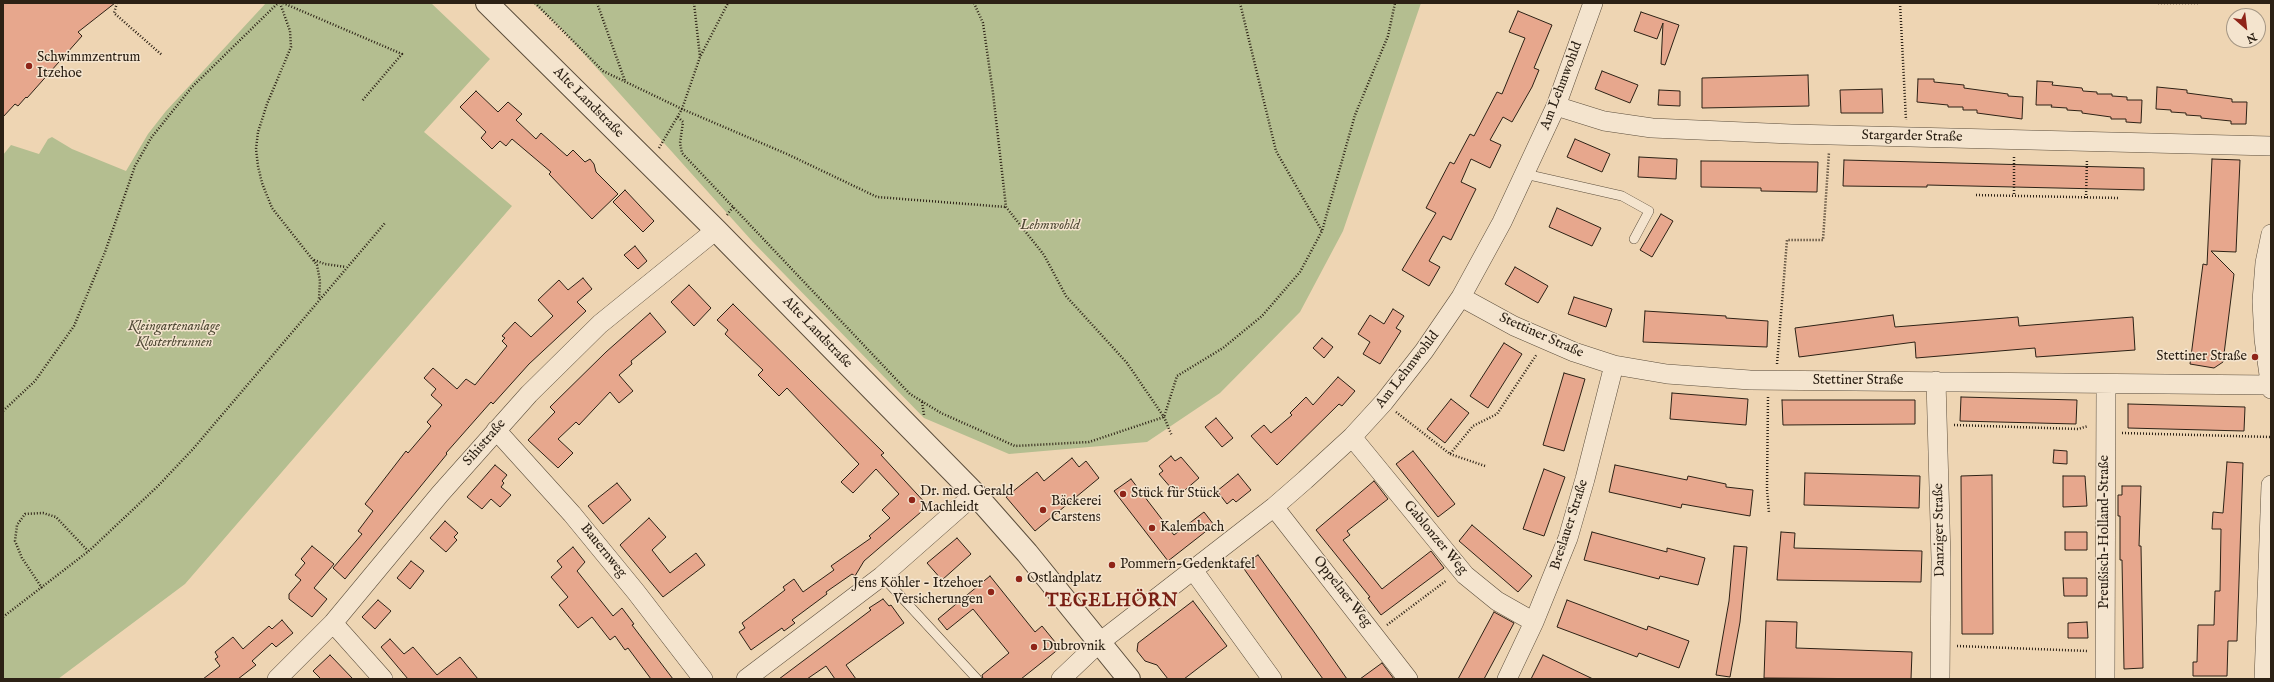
<!DOCTYPE html>
<html>
<head>
<meta charset="utf-8">
<style>
	body { margin:0 }
	#map { position:relative; width:2274px; height:682px; overflow:hidden; background:#eed5b3; font-family:"IM FELL English",serif }
	canvas { display:block }
	.frame { position:absolute; inset:0; border:4px solid #2c2115; pointer-events:none }
	.north { position:absolute; left:2226px; top:8px; width:40px; height:40px; box-sizing:border-box; background:#f4e4ce; border:1px solid #a49684; border-radius:50%; rotate:152deg; font-size:11px; font-weight:700; line-height:16px; text-align:center; color:#2c2115 }
	.north::after { content:''; display:block; margin:auto; width:14px; height:18px; background:#8f2418; clip-path:polygon(50% 0,100% 100%,50% 72%,0 100%) }
</style>
</head>
<body>
<div id="map">
<canvas width="2274" height="682"></canvas>
<div class="frame"></div>
<div class="north">N</div>
</div>
<script>
const g = document.querySelector('canvas').getContext('2d');
g.lineJoin = 'round';
function paint(path, color) { g.fillStyle = color; g.fill(path, 'evenodd'); }
const toPath = rows => new Path2D(rows.map(r => 'M' + r).join(''));
function stroke(path, color, width, dash) { g.strokeStyle = color; g.lineWidth = width; g.lineCap = dash ? 'butt' : 'round'; g.setLineDash(dash || []); g.stroke(path); }
function write(font, color, halo, rows, align = 'center') {
  g.font = font + ' "IM FELL English",serif'; g.lineWidth = 3; g.setLineDash([]); g.textBaseline = 'middle'; g.strokeStyle = halo; g.fillStyle = color; for (const [text, x, y, turn = 0] of rows) {
    g.save(); g.translate(x, y); g.rotate((+turn || 0) * Math.PI / 180); g.textAlign = isNaN(turn) ? turn : align; if (halo) g.strokeText(text, 0, 0); g.fillText(text, 0, 0); g.restore();
  }
}
const green = toPath([
	[266,3,431,3,490,59,424,132,512,206,185,584,58,679,3,679,3,155,11,145,39,154,48,139,52,137,72,149,126,171,148,134,166,111],
	[533,3,1421,3,1343,231,1300,312,1220,393,1147,442,1009,454,924,418,752,241,559,26]
]);
const building = toPath([
	[3,3,115,3,78,32,82,36,27,98,26,97,18,106,15,104,3,117,3,3],
	[1518,11,1552,25,1534,68,1539,70,1532,87,1512,122,1503,117,1490,140,1501,145,1490,168,1471,159,1461,182,1476,189,1451,240,1443,236,1429,261,1440,267,1429,286,1402,270,1436,213,1426,208,1450,162,1454,164,1470,134,1474,136,1497,92,1502,94,1525,38,1509,32,1518,11],
	[1641,12,1679,25,1665,65,1661,64,1663,23,1657,39,1634,31,1641,12],
	[1602,71,1638,85,1630,103,1595,89,1602,71],
	[1808,75,1809,106,1702,108,1702,78,1808,75],
	[1918,79,1934,79,1934,82,1964,85,1964,88,2008,94,2008,96,2023,97,2022,119,1977,113,1977,110,1963,110,1963,107,1948,107,1948,105,1917,102,1918,79],
	[2037,81,2053,82,2052,85,2082,88,2083,91,2097,92,2097,94,2112,94,2112,96,2127,97,2127,100,2142,100,2141,123,2126,122,2126,119,2111,119,2111,117,2082,113,2082,111,2067,110,2067,108,2051,107,2052,105,2036,105,2037,81],
	[2157,87,2187,90,2187,93,2232,99,2232,102,2247,102,2246,124,2231,124,2231,121,2201,118,2201,116,2186,115,2186,113,2171,112,2171,110,2156,109,2157,87],
	[1882,89,1883,113,1841,113,1840,90,1882,89],
	[1659,90,1680,91,1680,106,1658,105,1659,90],
	[476,91,498,112,508,102,522,114,516,120,536,139,541,133,567,156,573,150,585,162,590,159,594,164,596,172,618,194,592,219,549,174,551,172,512,139,506,146,500,141,492,149,481,138,486,132,460,107,476,91],
	[1575,139,1610,154,1602,172,1567,157,1575,139],
	[1639,157,1677,159,1676,179,1638,177,1639,157],
	[2212,159,2240,160,2236,252,2211,251,2234,274,2223,362,2214,368,2190,364,2203,264,2207,265,2212,159],
	[1844,160,2144,168,2144,190,1927,185,1927,187,1843,186,1844,160],
	[1701,161,1818,162,1817,192,1761,191,1761,188,1701,187,1701,161],
	[625,190,654,221,643,232,613,202,625,190],
	[1557,208,1601,228,1592,246,1549,227,1557,208],
	[1661,214,1673,221,1652,257,1640,250,1661,214],
	[635,246,647,261,638,269,624,255,635,246],
	[1515,267,1548,286,1538,303,1505,284,1515,267],
	[583,278,592,289,577,302,586,311,529,364,493,404,491,402,446,453,447,454,345,579,333,568,362,534,358,531,373,511,365,504,406,451,408,453,431,426,427,422,442,405,431,395,436,389,424,378,433,368,457,389,466,379,475,385,507,346,502,341,505,338,502,336,515,322,531,337,553,316,538,300,559,280,568,290,583,278],
	[689,285,711,308,694,326,671,302,689,285],
	[1574,297,1612,309,1606,327,1568,314,1574,297],
	[733,304,884,453,881,455,928,506,864,561,855,576,852,574,826,592,827,594,792,620,795,623,784,631,782,628,751,650,739,632,745,628,742,623,785,590,783,587,794,579,803,592,834,570,831,566,871,538,869,536,890,518,882,510,899,494,876,469,853,493,841,482,859,464,787,388,779,396,758,375,763,370,725,334,728,330,717,320,733,304],
	[1393,309,1404,316,1396,328,1401,331,1380,364,1363,354,1370,342,1358,334,1370,315,1384,324,1393,309],
	[1645,311,1726,316,1726,318,1768,321,1767,347,1643,342,1645,311],
	[650,313,666,332,631,361,632,364,619,375,633,391,619,403,610,392,579,425,576,422,558,439,573,453,558,468,528,440,555,412,550,407,606,352,650,313],
	[1893,315,1895,327,2018,317,2019,326,2133,317,2135,350,2036,357,2035,348,1916,358,1915,342,1799,357,1795,328,1893,315],
	[1322,338,1333,347,1324,358,1313,348,1322,338],
	[1504,343,1522,354,1488,408,1470,396,1504,343],
	[1564,373,1585,379,1564,451,1543,445,1564,373],
	[1338,377,1355,391,1342,406,1339,404,1277,465,1251,436,1264,425,1271,433,1292,415,1290,413,1306,397,1313,405,1338,377],
	[1672,393,1748,399,1746,425,1670,419,1672,393],
	[1961,397,2077,400,2076,424,1960,421,1961,397],
	[1451,399,1469,413,1445,443,1427,429,1451,399],
	[1782,400,1915,400,1915,424,1783,425,1782,400],
	[2128,404,2245,407,2244,431,2128,428,2128,404],
	[1216,418,1233,438,1222,447,1205,427,1216,418],
	[2054,450,2067,451,2067,464,2053,463,2054,450],
	[1413,451,1455,504,1438,517,1396,464,1413,451],
	[1171,456,1175,461,1181,457,1199,478,1178,496,1159,474,1163,471,1159,466,1171,456],
	[1072,458,1079,467,1086,461,1099,478,1035,531,1006,497,1037,472,1044,481,1072,458],
	[2227,462,2243,463,2237,641,2228,641,2227,676,2193,676,2193,662,2197,662,2198,625,2214,625,2215,591,2220,591,2221,529,2212,529,2213,512,2223,513,2227,462],
	[495,465,507,475,502,481,504,483,501,487,511,495,500,507,491,499,482,509,467,497,495,465],
	[1615,465,1687,480,1688,476,1726,484,1726,487,1753,490,1750,516,1682,504,1681,508,1609,492,1615,465],
	[1544,469,1565,477,1544,536,1523,529,1544,469],
	[1805,473,1920,476,1919,508,1804,505,1805,473],
	[1238,474,1251,490,1236,502,1233,499,1227,504,1217,491,1238,474],
	[1992,475,1993,634,1962,634,1961,476,1992,475],
	[2063,476,2085,476,2087,506,2063,507,2063,476],
	[1131,479,1174,535,1204,512,1214,525,1168,561,1114,491,1131,479],
	[1374,481,1388,499,1347,531,1350,535,1343,540,1382,589,1431,551,1444,568,1381,615,1368,598,1370,597,1316,530,1374,481],
	[617,483,631,500,603,524,588,506,617,483],
	[2122,486,2141,486,2139,546,2141,546,2143,668,2124,669,2122,560,2120,560,2120,516,2118,516,2118,495,2122,495,2122,486],
	[649,518,666,537,652,550,670,573,696,553,705,565,663,597,620,545,649,518],
	[445,521,458,533,454,537,457,540,446,552,430,538,445,521],
	[1472,525,1532,576,1518,592,1459,541,1472,525],
	[1592,532,1667,552,1667,548,1705,558,1698,585,1660,576,1659,579,1584,560,1592,532],
	[1781,532,1795,533,1794,548,1922,551,1921,582,1777,580,1781,532],
	[2065,532,2087,532,2087,550,2065,550,2065,532],
	[957,538,971,554,942,580,927,563,957,538],
	[312,546,334,564,314,588,327,599,312,617,289,599,289,594,301,580,295,575,305,563,301,559,312,546],
	[1734,546,1747,547,1740,622,1730,677,1716,675,1729,601,1734,546],
	[573,547,585,562,577,571,613,616,622,608,634,624,632,625,673,679,651,679,628,648,625,650,615,636,610,640,592,617,578,628,559,605,568,597,551,577,562,567,557,561,573,547],
	[1258,555,1312,629,1347,679,1323,679,1281,621,1242,566,1258,555],
	[411,561,424,571,410,589,397,578,411,561],
	[990,576,1035,632,1042,626,1060,648,1021,679,983,679,982,675,1009,653,973,609,947,630,938,619,990,576],
	[2063,578,2087,578,2087,596,2064,596,2063,578],
	[883,599,889,606,891,605,904,623,846,665,856,679,835,679,826,666,807,679,779,679,871,610,869,608,883,599],
	[378,600,391,611,375,629,362,617,378,600],
	[1567,600,1647,630,1648,626,1689,641,1679,668,1639,653,1637,657,1557,627,1567,600],
	[1193,601,1227,646,1184,679,1168,679,1157,665,1145,661,1137,651,1138,643,1193,601],
	[1494,612,1514,623,1484,679,1458,679,1494,612],
	[282,620,293,633,276,647,272,643,252,661,256,665,238,679,203,679,220,666,215,659,218,657,215,652,233,637,243,649,269,626,272,629,282,620],
	[1766,621,1797,622,1796,648,1912,652,1911,679,1764,678,1766,621],
	[2087,622,2088,638,2068,638,2068,623,2087,622],
	[390,639,404,654,413,647,437,675,460,657,478,679,408,679,381,647,390,639],
	[330,655,353,679,321,679,313,671,330,655],
	[1543,655,1593,679,1531,679,1543,655],
	[1382,663,1394,679,1360,679,1382,663]
]);
const path = toPath([
	[117,3,114,13,162,55],
	[280,3,290,31,291,47,267,104,258,132,256,149,258,166,262,183,272,208,317,265,320,281,319,299],
	[283,3,402,54,362,101],
	[535,3,603,71,682,109,787,154,877,197,1006,207],
	[597,3,625,81],
	[694,3,700,57],
	[974,3,983,23,993,93,1006,207,1044,255,1066,296,1127,363,1164,417,1172,436],
	[1240,3,1276,151,1322,231],
	[1900,3,1906,120],
	[2158,3,2198,3],
	[678,117,683,122,680,143,682,153,910,394,941,413,1015,446,1089,442,1164,417,1177,376,1223,348,1262,316,1300,272,1322,231,1355,115,1388,36,1395,3],
	[659,148,682,109,700,57,728,3],
	[2014,157,2014,196],
	[1976,195,2118,198],
	[2086,198,2087,159],
	[727,215,733,207],
	[314,260,325,264,346,267],
	[1777,364,1787,240,1823,240,1829,152],
	[1768,397,1767,489,1769,513],
	[922,402,924,415],
	[3,411,35,381,74,326,105,252,135,166,151,138,192,87,278,3],
	[1396,412,1450,454,1473,426,1497,414,1537,354],
	[1954,425,2078,429,2088,426],
	[2122,433,2271,437],
	[1450,454,1485,466],
	[42,588,22,558,15,541,17,525,25,514,43,513,56,517,88,551],
	[3,617,90,550,158,486,193,449,385,223],
	[1387,625,1447,580],
	[1957,646,2088,651]
]);
const service = toPath([
	[1525,174,1622,196,1649,211,1634,239],
	[882,576,977,679]
]);
const minor = toPath([
	[1556,106,1604,121,1652,128,1791,134,2271,146],
	[2271,234,2265,263,2262,301,2264,339,2271,389],
	[1461,297,1514,326,1574,352,1614,365,1667,374,1750,380,2271,385],
	[1936,381,1941,559,1940,679],
	[496,430,572,514,636,592,703,679],
	[1352,437,1465,575,1497,601,1534,622],
	[1274,507,1408,679],
	[1193,570,1272,679],
	[333,623,383,679],
	[277,679,333,623,440,494,529,394,600,324,716,230],
	[746,679,882,576,975,494],
	[1061,679,1100,642,1274,507,1305,480,1352,437,1384,402,1424,351,1461,297,1502,222,1556,106,1593,3],
	[1507,679,1534,622,1568,538,1585,479,1614,365],
	[2105,679,2106,385],
	[2264,679,2271,485]
]);
const tertiary = toPath([
	[487,3,716,230,975,494,1027,553,1129,679]
]);
const markers = [
	[29,66,4,"#8f2418"],
	[2255,357,4,"#8f2418"],
	[1123,494,4,"#8f2418"],
	[912,500,4,"#8f2418"],
	[1043,510,4,"#8f2418"],
	[1152,528,4,"#8f2418"],
	[1112,565,4,"#8f2418"],
	[1019,579,4,"#8f2418"],
	[991,592,4,"#8f2418"],
	[1034,647,4,"#8f2418"]
];
const poiNames = [
	["Schwimmzentrum",37,58],
	["Itzehoe",37,74],
	["Stettiner Straße",2247,357,"right"],
	["Dr. med. Gerald",920,492],
	["Machleidt",920,508],
	["Stück für Stück",1131,494],
	["Bäckerei",1051,502],
	["Carstens",1051,518],
	["Kalembach",1160,528],
	["Pommern-Gedenktafel",1120,565],
	["Ostlandplatz",1027,579],
	["Jens Köhler - Itzehoer",983,584,"right"],
	["Versicherungen",983,600,"right"],
	["Dubrovnik",1042,647]
];
const streetNames = [
	["Am Lehmwohld",1562,86,-69],
	["Alte Landstraße",588,103,45],
	["Stargarder Straße",1912,137,1],
	["Alte Landstraße",817,333,46],
	["Stettiner Straße",1541,336,24],
	["Am Lehmwohld",1408,370,-52],
	["Stettiner Straße",1858,381],
	["Sihistraße",485,443,-49],
	["Breslauer Straße",1570,525,-72],
	["Danziger Straße",1940,530,-91],
	["Preußisch-Holland-Straße",2105,532,-90],
	["Gablonzer Weg",1435,538,50],
	["Bauernweg",603,551,51],
	["Oppelner Weg",1342,592,52]
];
const parkNames = [
	["Lehmwohld",1050,226],
	["Kleingartenanlage",174,327],
	["Klosterbrunnen",174,343]
];
const districtNames = [
	["TEGELHÖRN",1112,602]
];
paint(green, '#b4be90');
paint(building, '#e7a78d');
stroke(building, '#2c2115', 1);
stroke(service, '#5c4e3c', 10);
stroke(minor, '#5c4e3c', 20);
stroke(tertiary, '#5c4e3c', 24);
stroke(path, '#2c2115', 2.5, [1, 2]);
stroke(service, '#f4e4ce', 9);
stroke(minor, '#f4e4ce', 19);
stroke(tertiary, '#f4e4ce', 22);
for (const [x, y, r, color] of markers) { const dot = new Path2D(); dot.arc(x, y, r, 0, 2 * Math.PI); g.fillStyle = color; g.fill(dot); stroke(dot, '#f4e4ce', 1.5); }
write('14px', '#2c2115', '#f4e4ce', poiNames, 'left');
write('14px', '#2c2115', '#f4e4ce', streetNames);
write('italic 14px', '#4e4834', '#f4e4ce', parkNames);
g.letterSpacing = '1px';
write('bold 18px', '#7a1f14', '#f4e4ce', districtNames);
g.letterSpacing = '0px';
</script>
</body>
</html>
